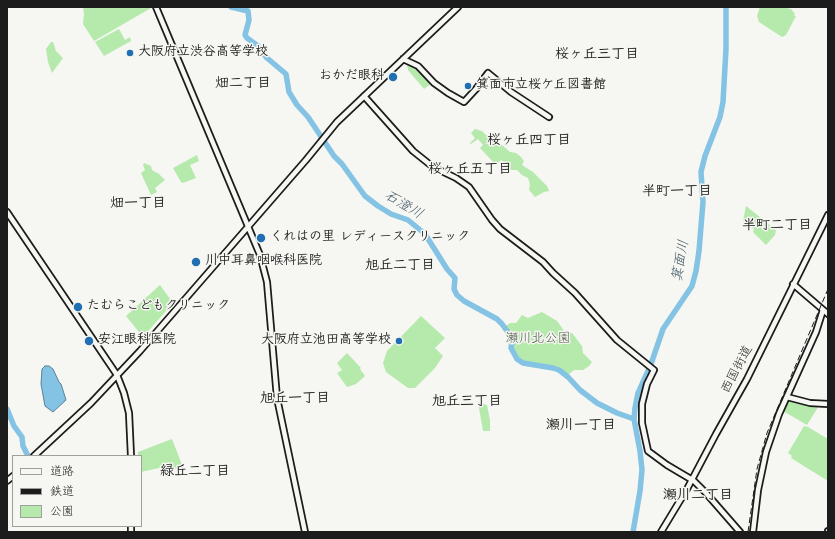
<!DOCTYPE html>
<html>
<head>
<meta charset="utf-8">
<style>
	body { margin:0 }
	#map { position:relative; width:835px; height:539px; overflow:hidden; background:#f6f6f2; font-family:Kalam,"Klee One",sans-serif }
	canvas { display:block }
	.frame { position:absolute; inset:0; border:8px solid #1c1c1c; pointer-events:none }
	.legend { position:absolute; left:12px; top:455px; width:130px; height:72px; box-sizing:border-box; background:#f6f6f2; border:1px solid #9f9f9c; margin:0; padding:5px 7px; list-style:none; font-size:12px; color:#1c1c1c }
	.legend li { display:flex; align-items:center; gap:8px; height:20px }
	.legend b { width:20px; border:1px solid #9f9f9c }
</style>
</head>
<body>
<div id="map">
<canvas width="835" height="539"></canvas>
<div class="frame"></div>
<ul class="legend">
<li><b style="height:5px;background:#f6f6f2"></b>道路</li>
<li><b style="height:5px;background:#1c1c1c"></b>鉄道</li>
<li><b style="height:11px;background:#b5eaac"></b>公園</li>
</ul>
</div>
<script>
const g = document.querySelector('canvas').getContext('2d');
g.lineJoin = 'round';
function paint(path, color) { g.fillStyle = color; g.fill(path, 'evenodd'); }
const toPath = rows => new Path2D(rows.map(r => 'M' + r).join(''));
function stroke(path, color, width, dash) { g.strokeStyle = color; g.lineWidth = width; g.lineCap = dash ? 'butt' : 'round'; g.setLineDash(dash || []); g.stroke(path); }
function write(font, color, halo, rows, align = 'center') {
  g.font = font + ' Kalam,"Klee One",sans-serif'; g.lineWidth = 3; g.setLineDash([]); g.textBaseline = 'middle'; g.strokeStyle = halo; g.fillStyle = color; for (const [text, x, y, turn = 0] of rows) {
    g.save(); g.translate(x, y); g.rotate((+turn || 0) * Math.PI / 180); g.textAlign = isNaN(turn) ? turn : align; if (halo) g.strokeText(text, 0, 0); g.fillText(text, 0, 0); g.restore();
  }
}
const green = toPath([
	[83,7,150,7,151,8,94,41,83,24,84,14],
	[760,7,783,7,791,9,795,14,794,16,796,16,786,35,782,37,759,22,757,16],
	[119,29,125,40,130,37,131,41,104,56,95,42],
	[51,42,53,42,56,51,63,58,52,73,48,62,46,49],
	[405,62,419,69,432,83,424,89,408,70,408,68],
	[475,129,482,131,486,135,493,137,510,152,516,153,520,156,524,161,522,165,533,172,547,186,549,191,544,192,535,197,529,190,530,184,528,178,522,175,517,170,508,170,509,165,501,160,496,165,480,148,483,145,478,139,471,144,470,143,475,138,471,133],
	[197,155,199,161,190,165,196,178,183,183,181,182,173,168],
	[144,163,151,166,152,170,159,174,165,180,155,188,157,192,151,195,141,173,145,170,143,165],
	[746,206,776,230,775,235,766,245,753,232,754,229,743,221],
	[160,285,173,303,143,337,126,316],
	[542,312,557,321,565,332,572,333,582,346,583,353,592,362,589,366,583,370,574,370,568,375,553,368,541,366,534,363,525,363,517,359,513,352,510,336,504,327,510,323,516,323,522,315,528,318],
	[421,316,445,338,435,348,443,356,435,368,415,388,408,388,386,372,383,363,387,351],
	[347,353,361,368,360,369,365,376,356,384,347,387,337,373,342,370,337,363],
	[788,401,818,407,807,425,783,411],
	[478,402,487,405,490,420,490,431,483,431],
	[804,426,808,427,828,439,828,481,791,458,792,456,788,453],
	[172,439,182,465,177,469,168,466,141,472,141,456,138,456,138,452]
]);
const water = toPath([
	[45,366,49,366,53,369,59,382,61,384,66,400,53,412,45,406,41,384,42,369,45,366]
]);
const river = toPath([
	[231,7,248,11,249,20,245,35,247,38,258,46,267,58,286,74,289,92,297,105,308,117,334,156,342,164,365,196,378,206,391,214,408,220,425,234,447,269,455,278,454,289,457,295,464,301,497,319,502,324,510,335,512,342,511,348,517,359,523,363,553,368,559,370,568,377,580,390,597,403,617,413,634,419],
	[7,409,14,426,22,437,23,446,28,456],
	[633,532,640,491,642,470,640,451,634,419,635,408,638,393,651,364,663,329,692,286,696,271,699,251,703,202,701,172,705,156,720,117,723,102,726,49,726,7]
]);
const tertiary = toPath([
	[156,7,260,255,267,282,277,398,305,532],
	[403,59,418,66,434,83,448,93,464,102,476,89,488,73,511,92,549,117],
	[364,96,413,151,433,167,456,178,469,187,492,220,500,229,543,262,553,273,575,293,617,340,654,370,647,384,642,404,642,423,648,451,667,465,694,481,706,493,740,532],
	[7,212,117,375,124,393,129,413,131,456],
	[793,284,828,314],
	[787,397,810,403,828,404],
	[34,456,91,403,140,351,306,160,337,122,458,7],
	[7,481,13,476],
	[131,532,131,526],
	[661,532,687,489,716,434,747,379,828,215],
	[753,532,758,490,766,452,779,414,816,332,823,310],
	[828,532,828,531]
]);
const rail = toPath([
	[748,532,757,469,767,433,828,289]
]);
const markers = [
	[130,53,4,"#1f6fb2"],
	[393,77,5,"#1f6fb2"],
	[468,86,4,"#1f6fb2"],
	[261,238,5,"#1f6fb2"],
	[196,262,5,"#1f6fb2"],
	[78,307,5,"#1f6fb2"],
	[89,341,5,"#1f6fb2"],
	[399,341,4,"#1f6fb2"]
];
const poiNames = [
	["大阪府立渋谷高等学校",138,53],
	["おかだ眼科",384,77,"right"],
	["箕面市立桜ケ丘図書館",476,86],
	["くれはの里 レディースクリニック",270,238],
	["川中耳鼻咽喉科医院",205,262],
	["たむらこどもクリニック",87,307],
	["安江眼科医院",98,341],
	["大阪府立池田高等学校",391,341,"right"]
];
const parkNames = [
	["瀬川北公園",538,340]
];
const streetNames = [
	["西国街道",738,370,-62]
];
const neighbourhoodNames = [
	["桜ヶ丘三丁目",597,56],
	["畑二丁目",243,85],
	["桜ヶ丘四丁目",529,142],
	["桜ヶ丘五丁目",470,171],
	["半町一丁目",677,193],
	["畑一丁目",138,205],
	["半町二丁目",777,227],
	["旭丘二丁目",400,267],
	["旭丘一丁目",295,400],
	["旭丘三丁目",467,403],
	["瀬川一丁目",581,427],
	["緑丘二丁目",195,473],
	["瀬川二丁目",698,497]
];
const waterNames = [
	["石澄川",403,206,31],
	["箕面川",682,261,-80]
];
paint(green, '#b5eaac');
paint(water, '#84c3e4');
stroke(water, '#5a8094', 1);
stroke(river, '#84c3e4', 5.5);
stroke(tertiary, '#1c1c1c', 8);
stroke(tertiary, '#f6f6f2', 4.5);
stroke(rail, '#1c1c1c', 1, [6, 3]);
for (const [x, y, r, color] of markers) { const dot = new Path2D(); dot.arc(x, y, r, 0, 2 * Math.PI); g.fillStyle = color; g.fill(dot); stroke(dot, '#f6f6f2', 1.5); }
write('bold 13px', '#1c1c1c', '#f6f6f2', poiNames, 'left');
write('13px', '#4a5a47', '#f6f6f2', parkNames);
write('13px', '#1c1c1c', '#f6f6f2', streetNames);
write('bold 14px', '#1c1c1c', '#f6f6f2', neighbourhoodNames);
write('italic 14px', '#405662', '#f6f6f2', waterNames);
</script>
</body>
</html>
